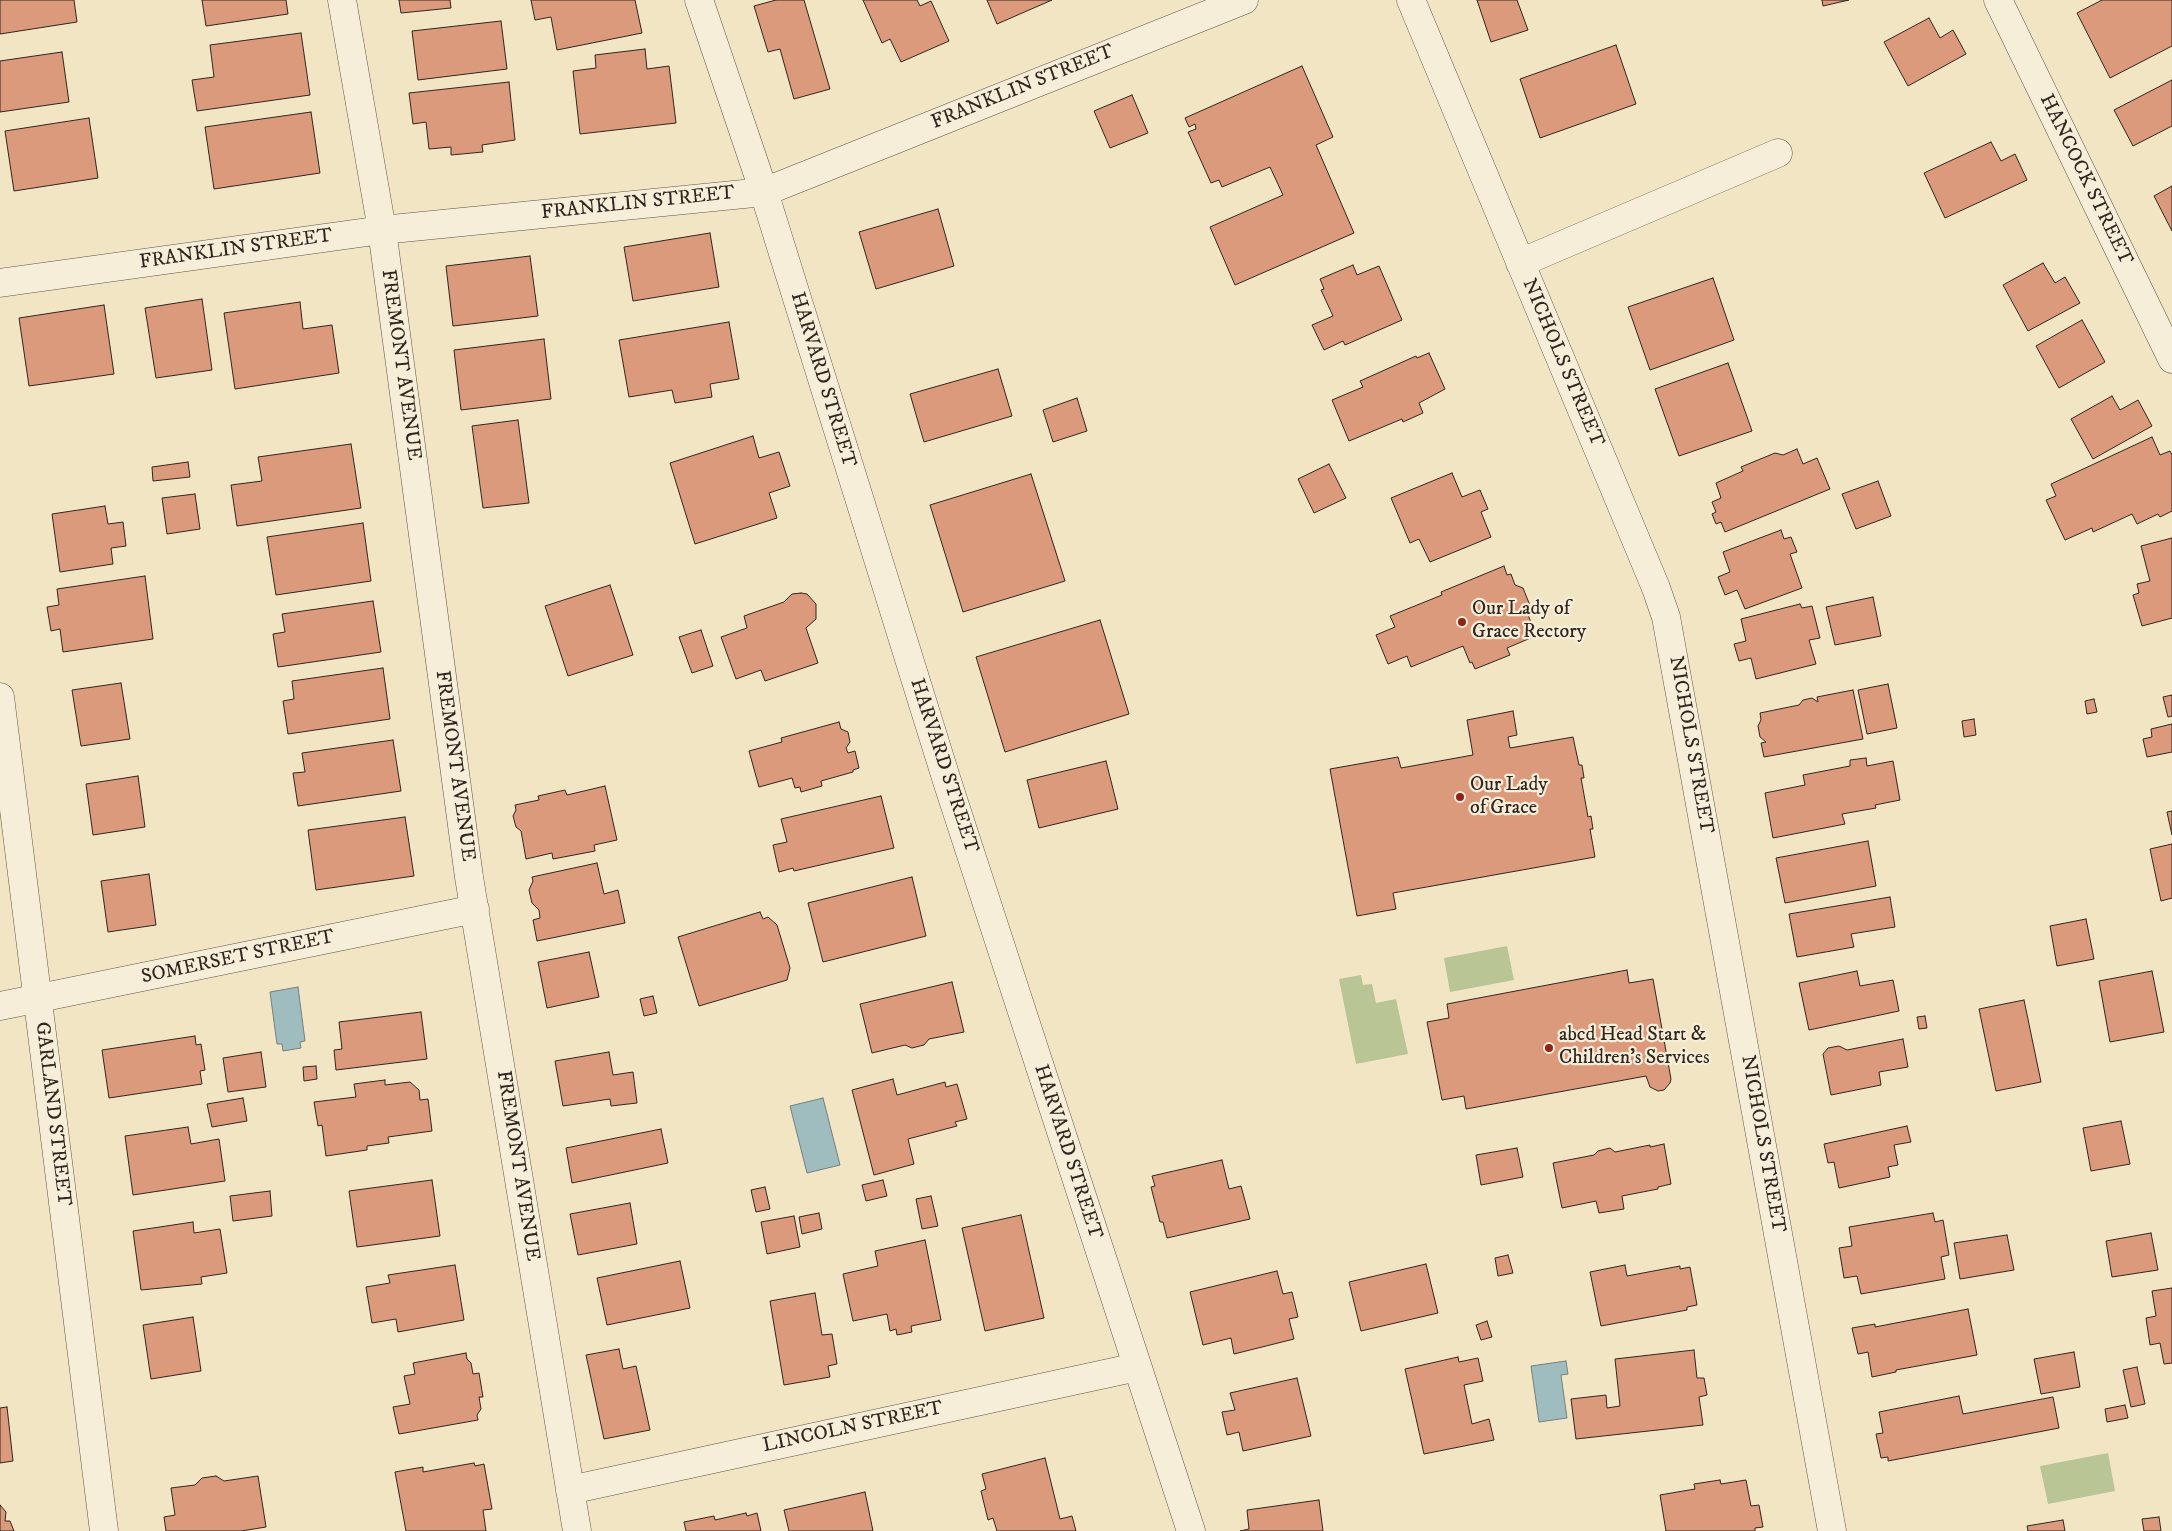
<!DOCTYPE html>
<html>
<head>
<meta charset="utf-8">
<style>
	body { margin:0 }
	canvas { display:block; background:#f1e5c4 }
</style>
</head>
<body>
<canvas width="2172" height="1531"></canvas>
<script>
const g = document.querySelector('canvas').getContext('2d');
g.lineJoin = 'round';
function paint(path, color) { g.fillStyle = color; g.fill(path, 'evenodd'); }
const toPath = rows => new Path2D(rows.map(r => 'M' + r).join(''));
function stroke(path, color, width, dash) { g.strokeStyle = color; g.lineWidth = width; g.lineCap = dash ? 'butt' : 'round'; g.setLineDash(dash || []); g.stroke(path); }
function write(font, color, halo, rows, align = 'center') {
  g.font = font + ' "IM FELL DW Pica",serif'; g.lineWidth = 4.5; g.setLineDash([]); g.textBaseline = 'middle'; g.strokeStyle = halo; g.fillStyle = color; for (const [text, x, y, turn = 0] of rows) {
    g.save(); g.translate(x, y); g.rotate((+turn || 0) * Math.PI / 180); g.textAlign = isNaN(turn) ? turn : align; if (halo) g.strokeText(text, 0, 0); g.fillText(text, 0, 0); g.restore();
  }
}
const green = toPath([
	[1507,946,1514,980,1450,992,1444,958],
	[1361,975,1363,985,1372,984,1376,1003,1396,999,1408,1054,1356,1064,1339,979],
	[2108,1453,2115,1491,2048,1504,2040,1466]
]);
const water = toPath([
	[298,987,305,1041,300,1042,301,1048,283,1051,282,1044,277,1044,270,992,298,987],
	[823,1098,840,1165,807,1173,790,1106,823,1098],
	[1566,1361,1568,1374,1561,1375,1567,1418,1539,1422,1531,1366,1566,1361]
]);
const building = toPath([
	[0,0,74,0,77,22,0,34,0,0],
	[202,0,286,0,288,14,206,26,202,0],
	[399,0,450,0,451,8,401,13,399,0],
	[531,0,635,0,642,33,557,50,551,17,535,20,531,0],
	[776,0,804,0,830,89,794,99,780,49,768,52,754,6,776,0],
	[863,0,917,0,920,6,931,1,949,41,901,62,890,39,882,43,863,0],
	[987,0,1052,0,997,24,987,0],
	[1477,0,1517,0,1528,30,1491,42,1477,0],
	[1822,0,1849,0,1823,6,1822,0],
	[2102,0,2172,0,2172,46,2110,78,2077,13,2102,0],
	[1929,18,1940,38,1953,30,1966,54,1908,86,1884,42,1929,18],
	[501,21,507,69,418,80,412,31,501,21],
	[301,33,310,95,197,111,192,80,214,77,210,45,301,33],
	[1616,45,1636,104,1540,138,1520,79,1616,45],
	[645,49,647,69,669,66,676,123,580,134,573,71,596,68,595,55,645,49],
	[62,52,69,102,0,112,0,61,62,52],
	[1302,66,1333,137,1316,145,1354,233,1235,285,1210,227,1283,195,1270,167,1222,187,1219,180,1211,183,1188,132,1196,129,1195,124,1189,127,1185,118,1302,66],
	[2172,80,2172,126,2133,146,2114,110,2172,80],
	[509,82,515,140,482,145,483,152,451,155,451,147,429,149,426,122,413,124,409,93,509,82],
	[1132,95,1148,133,1110,148,1094,111,1132,95],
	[311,112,320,173,214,189,205,127,311,112],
	[89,118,98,178,14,191,5,131,89,118],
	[1991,142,2001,161,2015,154,2027,180,1945,218,1924,173,1991,142],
	[2172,186,2172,231,2154,196,2172,186],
	[938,209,954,266,876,289,859,232,938,209],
	[710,233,719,287,633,301,624,247,710,233],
	[530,256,538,316,453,326,446,266,530,256],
	[2043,263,2055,283,2065,277,2080,303,2028,331,2003,285,2043,263],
	[1353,265,1357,275,1379,266,1402,320,1345,345,1343,341,1324,350,1312,325,1333,316,1321,290,1324,289,1320,279,1353,265],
	[1713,278,1734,340,1650,370,1628,307,1713,278],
	[202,299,212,370,156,378,145,308,202,299],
	[300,302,303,329,332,325,339,373,235,389,224,313,300,302],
	[104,305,114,374,29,386,19,318,104,305],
	[2082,320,2105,362,2059,388,2036,346,2082,320],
	[729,322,739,379,710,384,712,397,675,403,672,390,629,397,619,340,729,322],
	[544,339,551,399,461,410,454,350,544,339],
	[1429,353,1445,389,1419,403,1423,413,1403,422,1402,419,1349,441,1332,400,1363,387,1360,381,1416,356,1417,358,1429,353],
	[1728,363,1752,431,1679,456,1655,389,1728,363],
	[998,369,1012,416,924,442,910,394,998,369],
	[2112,396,2120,410,2138,400,2152,426,2093,459,2071,419,2112,396],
	[1077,398,1087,431,1053,442,1043,410,1077,398],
	[518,420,529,503,483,508,472,426,518,420],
	[753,436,759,458,779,452,790,486,769,493,777,518,695,544,670,463,753,436],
	[2152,437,2160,455,2170,451,2172,455,2172,511,2160,517,2158,514,2137,524,2132,514,2093,532,2092,528,2065,540,2046,500,2056,496,2051,484,2152,437],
	[351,444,361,508,237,526,231,485,262,481,258,457,351,444],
	[1797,449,1803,464,1817,458,1830,489,1725,532,1721,522,1716,524,1712,514,1716,512,1712,502,1721,498,1716,483,1743,471,1741,467,1775,453,1783,455,1797,449],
	[188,462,190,477,153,481,152,467,188,462],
	[1329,464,1346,498,1314,513,1298,479,1329,464],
	[1452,473,1462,497,1480,490,1488,509,1481,512,1491,537,1430,562,1419,539,1410,543,1391,498,1452,473],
	[1031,474,1065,581,963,612,930,505,1031,474],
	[1878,481,1891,516,1856,529,1842,494,1878,481],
	[195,494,200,529,167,534,162,498,195,494],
	[105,506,108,524,123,522,126,546,111,548,113,564,60,572,52,514,105,506],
	[363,523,371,581,276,595,267,537,363,523],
	[1781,530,1784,539,1791,537,1797,552,1790,554,1802,588,1745,609,1737,590,1725,595,1718,577,1730,572,1723,552,1781,530],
	[2172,538,2172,618,2142,626,2133,595,2139,593,2137,584,2150,581,2141,546,2172,538],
	[1504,566,1507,575,1511,574,1515,585,1523,588,1531,608,1528,615,1533,627,1529,628,1533,637,1507,648,1510,655,1475,669,1472,662,1470,663,1463,646,1411,667,1407,656,1388,664,1376,635,1395,627,1390,616,1442,595,1441,592,1504,566],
	[145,576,153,639,63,652,60,629,51,631,47,607,59,605,57,589,145,576],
	[610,585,633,655,568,676,545,606,610,585],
	[801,593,807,594,816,604,816,619,806,628,818,663,765,681,761,670,736,679,721,637,747,628,744,616,784,602,792,594,801,593],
	[1873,597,1881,636,1835,645,1826,607,1873,597],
	[373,601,381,652,278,667,273,634,285,632,282,614,373,601],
	[1800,604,1802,608,1812,606,1820,638,1809,640,1816,664,1756,679,1751,658,1739,661,1734,644,1746,641,1741,619,1800,604],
	[1100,620,1129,714,1005,752,976,657,1100,620],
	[701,630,713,666,692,673,679,637,701,630],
	[383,668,390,719,288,734,283,701,294,699,292,681,383,668],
	[121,683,130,739,81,746,72,690,121,683],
	[1888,684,1897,728,1867,734,1858,690,1888,684],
	[1853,690,1863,739,1764,757,1761,743,1766,742,1760,737,1758,726,1761,720,1760,713,1799,705,1803,700,1812,698,1818,702,1817,697,1853,690],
	[2172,695,2172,716,2168,717,2163,697,2172,695],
	[2094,699,2097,712,2087,714,2085,701,2094,699],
	[1513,711,1517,735,1508,737,1510,748,1573,737,1579,765,1582,765,1584,778,1581,778,1588,817,1591,816,1593,829,1590,829,1595,857,1393,893,1396,909,1357,916,1330,769,1398,757,1401,768,1473,755,1467,720,1513,711],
	[1974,719,1976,735,1964,737,1962,721,1974,719],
	[839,722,841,729,848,732,850,742,846,748,848,753,855,751,859,768,853,770,853,772,821,781,822,786,801,792,800,787,795,788,792,778,759,787,749,751,782,742,781,738,839,722],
	[2172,724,2172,752,2147,757,2143,739,2152,737,2151,729,2172,724],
	[393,740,401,791,298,806,293,773,305,772,302,753,393,740],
	[1866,758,1867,766,1893,761,1900,800,1875,805,1876,808,1842,814,1845,824,1773,838,1765,793,1805,785,1803,775,1850,766,1850,760,1866,758],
	[1106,761,1118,809,1039,828,1027,780,1106,761],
	[138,776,145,827,93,835,86,784,138,776],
	[605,786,617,840,594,845,595,851,553,859,552,853,526,859,521,831,516,827,513,816,516,810,515,805,539,800,538,796,565,790,567,795,605,786],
	[881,796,894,848,794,871,793,868,779,872,773,845,787,842,781,819,881,796],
	[2172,811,2172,835,2167,812,2172,811],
	[405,817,414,876,316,890,308,830,405,817],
	[1868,841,1876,886,1785,903,1776,858,1868,841],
	[2172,844,2172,898,2161,901,2150,849,2172,844],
	[597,863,604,894,618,890,625,923,537,941,533,920,540,918,539,910,532,903,529,890,533,881,532,877,597,863],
	[149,874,156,925,108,932,101,881,149,874],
	[912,877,926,936,823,962,808,903,912,877],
	[1890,897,1895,927,1851,934,1854,947,1797,957,1789,914,1890,897],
	[760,912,763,919,768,917,777,925,790,968,787,980,699,1006,678,937,760,912],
	[2086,919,2094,959,2057,966,2050,926,2086,919],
	[589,952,599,997,547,1008,538,962,589,952],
	[1627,970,1629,983,1653,979,1671,1079,1670,1083,1664,1090,1658,1091,1650,1087,1646,1076,1466,1109,1464,1096,1442,1100,1427,1022,1449,1018,1447,1004,1627,970],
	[1857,971,1860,986,1893,980,1899,1011,1809,1030,1799,983,1857,971],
	[2152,971,2164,1032,2110,1042,2099,981,2152,971],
	[952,982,964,1032,929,1039,924,1045,912,1048,905,1045,872,1053,860,1004,952,982],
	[653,996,657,1013,644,1016,640,999,653,996],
	[2024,1000,2041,1082,1996,1091,1979,1009,2024,1000],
	[421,1012,427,1059,336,1070,334,1050,342,1049,339,1022,421,1012],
	[1925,1016,1927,1028,1919,1029,1917,1017,1925,1016],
	[195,1036,196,1045,201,1044,205,1070,200,1071,202,1084,109,1098,102,1050,195,1036],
	[1903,1039,1908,1067,1879,1072,1881,1085,1831,1095,1823,1054,1828,1048,1839,1046,1847,1050,1903,1039],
	[261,1052,266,1087,228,1092,223,1058,261,1052],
	[609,1052,613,1075,633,1072,637,1103,611,1106,610,1099,563,1106,555,1061,609,1052],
	[316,1066,317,1079,304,1081,303,1067,316,1066],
	[893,1079,897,1095,945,1082,946,1087,957,1084,967,1119,955,1122,957,1126,908,1139,914,1164,874,1175,852,1090,893,1079],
	[385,1080,385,1085,410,1082,419,1090,420,1100,428,1099,432,1131,388,1137,389,1143,367,1146,367,1150,326,1156,322,1125,318,1126,314,1102,356,1097,354,1084,385,1080],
	[243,1098,247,1121,212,1127,207,1104,243,1098],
	[2121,1121,2130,1164,2091,1171,2083,1128,2121,1121],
	[1907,1126,1911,1142,1894,1145,1898,1165,1888,1167,1890,1177,1839,1188,1834,1162,1828,1163,1824,1144,1907,1126],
	[188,1127,191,1144,219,1139,225,1181,133,1195,125,1136,188,1127],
	[661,1129,668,1163,572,1183,566,1148,661,1129],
	[1664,1144,1671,1184,1658,1187,1658,1189,1622,1196,1624,1209,1599,1213,1596,1201,1562,1208,1553,1163,1594,1155,1598,1151,1610,1148,1615,1152,1650,1145,1650,1147,1664,1144],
	[1517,1148,1523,1177,1481,1185,1476,1155,1517,1148],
	[1222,1160,1229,1189,1241,1186,1250,1219,1167,1238,1163,1222,1160,1222,1151,1187,1155,1186,1152,1176,1222,1160],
	[432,1180,440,1236,357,1247,349,1191,432,1180],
	[883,1180,887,1196,866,1201,862,1185,883,1180],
	[765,1187,770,1209,756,1212,751,1190,765,1187],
	[270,1191,272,1216,233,1221,230,1196,270,1191],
	[931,1196,938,1226,922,1229,916,1199,931,1196],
	[630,1203,637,1244,578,1255,570,1214,630,1203],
	[819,1213,822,1229,802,1234,799,1217,819,1213],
	[1933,1213,1935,1222,1943,1220,1949,1255,1941,1257,1945,1279,1861,1294,1857,1276,1844,1278,1839,1248,1852,1246,1849,1227,1933,1213],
	[1021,1215,1044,1318,985,1331,962,1228,1021,1215],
	[794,1216,800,1247,767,1254,761,1222,794,1216],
	[193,1222,194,1233,220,1229,227,1273,201,1277,202,1284,141,1290,133,1231,193,1222],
	[2151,1233,2158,1270,2112,1277,2106,1241,2151,1233],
	[2007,1235,2014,1270,1960,1279,1954,1243,2007,1235],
	[925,1240,941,1320,911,1326,912,1332,897,1335,896,1329,890,1331,887,1314,853,1321,843,1274,878,1266,875,1251,925,1240],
	[1508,1255,1513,1273,1498,1276,1495,1258,1508,1255],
	[680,1261,690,1308,607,1325,597,1278,680,1261],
	[1426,1264,1438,1313,1361,1331,1349,1282,1426,1264],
	[455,1265,464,1320,398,1332,396,1319,372,1323,366,1287,390,1283,388,1275,455,1265],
	[1625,1265,1627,1276,1680,1266,1680,1269,1690,1267,1697,1305,1687,1307,1687,1310,1601,1326,1590,1272,1625,1265],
	[1277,1271,1283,1294,1292,1292,1298,1317,1289,1319,1294,1339,1234,1354,1231,1338,1203,1345,1190,1292,1277,1271],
	[2172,1288,2172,1363,2164,1364,2160,1343,2150,1345,2146,1318,2156,1316,2152,1291,2172,1288],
	[815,1293,822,1335,832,1334,837,1364,828,1366,830,1377,784,1385,770,1301,815,1293],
	[1968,1309,1977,1355,1896,1370,1896,1372,1872,1377,1868,1352,1858,1354,1852,1328,1875,1324,1875,1327,1968,1309],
	[193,1317,201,1371,151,1379,143,1325,193,1317],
	[1487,1321,1492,1337,1481,1340,1476,1325,1487,1321],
	[619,1349,623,1369,636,1366,650,1430,604,1439,586,1355,619,1349],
	[1694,1350,1697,1378,1704,1378,1707,1395,1699,1397,1703,1425,1576,1439,1571,1399,1606,1395,1607,1408,1620,1406,1615,1359,1694,1350],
	[2074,1352,2080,1387,2041,1394,2034,1359,2074,1352],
	[466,1353,467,1359,471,1363,473,1374,479,1373,483,1397,479,1397,481,1409,477,1415,478,1420,399,1434,393,1407,410,1404,404,1376,415,1374,413,1363,466,1353],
	[1458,1357,1459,1362,1478,1358,1483,1381,1464,1385,1472,1424,1489,1419,1494,1440,1424,1454,1405,1369,1458,1357],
	[2137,1367,2145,1404,2131,1407,2123,1370,2137,1367],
	[1297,1378,1311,1436,1243,1451,1239,1432,1227,1435,1222,1412,1235,1410,1230,1393,1297,1378],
	[1959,1396,1963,1414,2053,1397,2059,1428,1888,1461,1888,1457,1881,1458,1876,1434,1883,1433,1879,1412,1959,1396],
	[2125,1405,2128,1418,2107,1422,2105,1409,2125,1405],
	[7,1407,13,1461,0,1463,0,1408,7,1407],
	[1045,1458,1060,1519,1072,1516,1076,1531,997,1531,993,1518,988,1520,981,1491,986,1489,982,1474,1045,1458],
	[474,1463,475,1466,484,1464,492,1509,483,1510,486,1531,406,1531,395,1472,423,1467,423,1472,474,1463],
	[216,1476,224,1481,258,1476,266,1527,241,1531,166,1531,164,1517,175,1515,171,1488,195,1485,202,1478,216,1476],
	[1720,1480,1721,1484,1746,1480,1751,1506,1759,1505,1763,1527,1755,1528,1755,1531,1666,1531,1660,1495,1695,1489,1694,1484,1720,1480],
	[865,1492,873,1531,789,1531,784,1510,865,1492],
	[1319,1500,1323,1531,1240,1531,1249,1529,1247,1510,1319,1500],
	[0,1505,6,1512,5,1521,10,1521,14,1531,0,1531,0,1505],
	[746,1513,747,1516,757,1513,761,1531,686,1531,684,1522,714,1516,715,1520,746,1513],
	[2159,1517,2161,1531,2144,1531,2142,1519,2159,1517],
	[2063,1520,2065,1531,2028,1531,2027,1526,2063,1520]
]);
const minor = toPath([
	[342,0,382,230,469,877,577,1531],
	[699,0,764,192,947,781,1191,1531],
	[1411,0,1656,588,1666,617,1832,1531],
	[1998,0,2172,359],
	[1520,263,1778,153],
	[0,283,382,230,764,192,1244,0],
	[0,697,104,1531],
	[0,1006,475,909],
	[570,1490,1137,1367]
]);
const markers = [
	[1462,622,5,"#8f2418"],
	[1460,797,5,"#8f2418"],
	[1549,1048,5,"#8f2418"]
];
const streetNames = [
	["FRANKLIN STREET",1023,88,-22],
	["HANCOCK STREET",2085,180,64],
	["FRANKLIN STREET",638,204,-6],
	["FRANKLIN STREET",236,250,-8],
	["NICHOLS STREET",1562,363,67],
	["FREMONT AVENUE",400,365,82],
	["HARVARD STREET",822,380,73],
	["NICHOLS STREET",1690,745,80],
	["FREMONT AVENUE",454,766,82],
	["HARVARD STREET",943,766,72],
	["SOMERSET STREET",238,958,-12],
	["GARLAND STREET",52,1114,83],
	["NICHOLS STREET",1762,1144,80],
	["HARVARD STREET",1067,1152,72],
	["FREMONT AVENUE",517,1166,81],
	["LINCOLN STREET",853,1428,-12]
];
const poiNames = [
	["Our Lady of",1472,610],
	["Grace Rectory",1472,633],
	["Our Lady",1470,786],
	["of Grace",1470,809],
	["abcd Head Start &",1559,1036],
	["Children's Services",1559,1059]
];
paint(green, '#b9c595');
paint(water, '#9fbdbe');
stroke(water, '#73807e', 1);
paint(building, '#dc9a7d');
stroke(building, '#31251f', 1);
stroke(minor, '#615548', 29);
stroke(minor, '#f6eed9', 28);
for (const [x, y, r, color] of markers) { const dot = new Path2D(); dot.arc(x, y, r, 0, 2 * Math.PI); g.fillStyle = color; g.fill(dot); stroke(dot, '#f6eed9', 2); }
write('20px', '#31251f', '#f6eed9', streetNames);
write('20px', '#31251f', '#f6eed9', poiNames, 'left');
</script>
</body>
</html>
